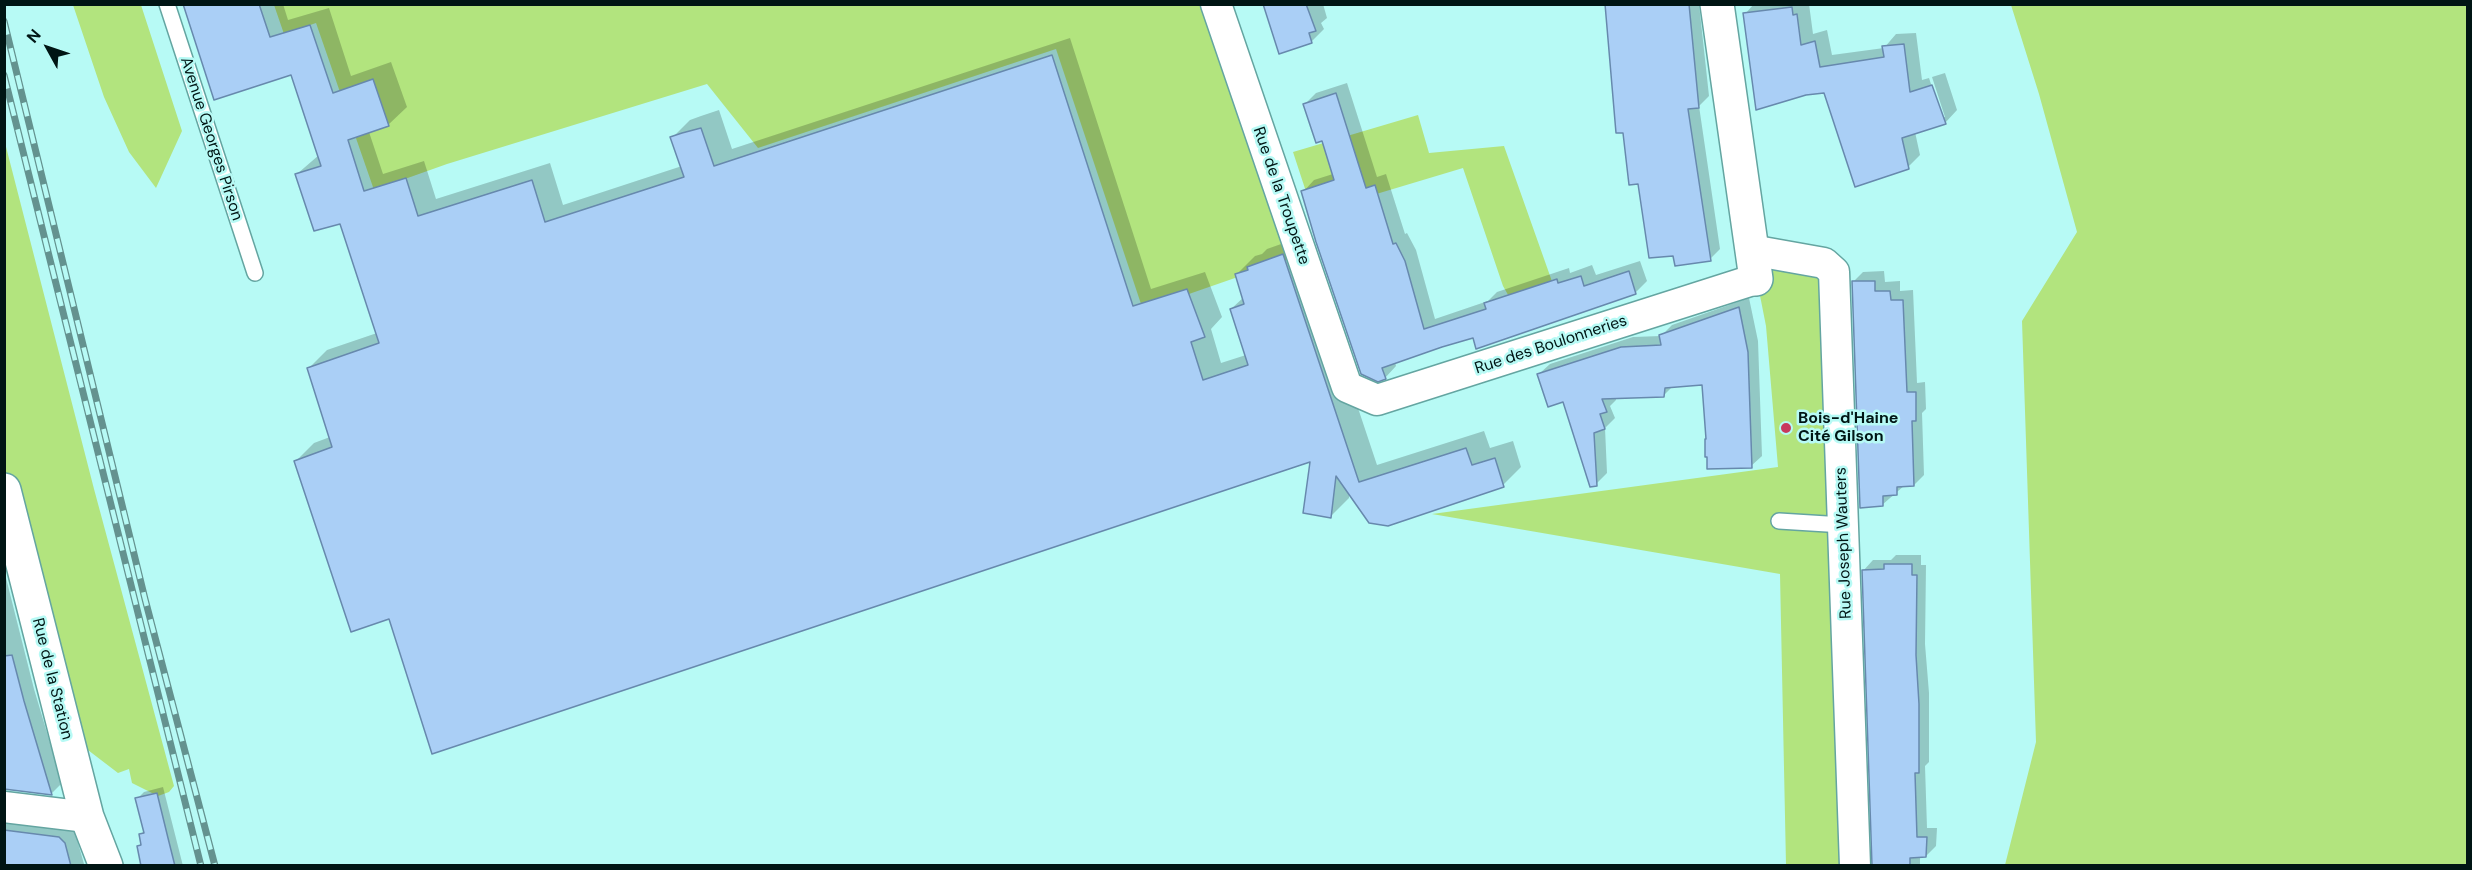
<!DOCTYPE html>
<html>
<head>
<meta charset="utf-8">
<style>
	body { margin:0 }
	#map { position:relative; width:2472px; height:870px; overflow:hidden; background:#b7faf5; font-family:"DM Sans",sans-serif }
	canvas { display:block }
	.frame { position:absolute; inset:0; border:6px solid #001514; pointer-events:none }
	.north { position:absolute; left:18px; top:18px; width:60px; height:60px; -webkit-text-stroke:4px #b7faf5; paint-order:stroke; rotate:310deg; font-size:16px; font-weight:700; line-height:24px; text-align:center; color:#001514 }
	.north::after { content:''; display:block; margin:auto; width:21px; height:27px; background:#001514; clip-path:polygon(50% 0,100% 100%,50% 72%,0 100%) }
</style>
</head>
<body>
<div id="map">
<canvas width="2472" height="870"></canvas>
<div class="frame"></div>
<div class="north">N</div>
</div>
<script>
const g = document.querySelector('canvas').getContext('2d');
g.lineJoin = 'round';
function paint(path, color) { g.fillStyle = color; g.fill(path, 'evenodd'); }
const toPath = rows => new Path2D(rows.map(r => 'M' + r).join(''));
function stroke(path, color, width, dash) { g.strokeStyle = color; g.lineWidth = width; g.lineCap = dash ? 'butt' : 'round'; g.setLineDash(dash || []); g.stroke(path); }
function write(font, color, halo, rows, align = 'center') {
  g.font = font + ' "DM Sans",sans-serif'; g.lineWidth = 5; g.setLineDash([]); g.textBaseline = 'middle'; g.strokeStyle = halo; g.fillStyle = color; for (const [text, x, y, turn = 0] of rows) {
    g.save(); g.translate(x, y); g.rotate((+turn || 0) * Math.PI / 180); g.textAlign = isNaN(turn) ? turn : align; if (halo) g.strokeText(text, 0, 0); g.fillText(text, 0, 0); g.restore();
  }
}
const green = toPath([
	[73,5,141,5,182,131,156,188,129,152,104,97],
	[274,5,1216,5,1301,255,1143,310,1056,49,758,148,707,84,447,164,374,190,316,23,284,34],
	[2011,5,2467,5,2467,865,2005,865,2036,742,2022,321,2077,232,2039,94],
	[1418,115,1429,153,1504,146,1554,287,1511,300,1503,286,1463,168,1313,213,1293,152],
	[4,139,94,489,174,786,169,792,158,796,132,783,129,769,118,773,84,747,5,490],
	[1751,250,1824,263,1855,865,1786,865,1780,574,1432,514,1778,467,1766,326]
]);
const shadow = toPath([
	[184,4,283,4,288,20,329,8,351,76,391,62,407,107,388,125,369,132,383,174,424,161,436,199,550,163,563,205,682,166,672,138,690,120,701,116,719,110,732,149,1070,38,1151,289,1205,272,1222,317,1211,329,1221,363,1246,355,1231,309,1244,297,1237,274,1255,256,1262,254,1267,249,1301,237,1377,465,1484,431,1490,448,1513,441,1521,467,1503,485,1349,492,1349,498,1331,516,1311,460,390,617,296,461,314,443,330,437,309,368,327,350,377,333,341,222,297,174,319,155,292,73],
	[1265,4,1323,4,1327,18,1321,23,1324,29,1311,42],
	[1606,4,1699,4,1709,96,1699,106,1720,249,1710,259,1675,254,1639,182,1624,131],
	[1754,4,1809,4,1813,34,1827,30,1832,55,1884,48,1896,34,1916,33,1922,80,1929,78,1942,117,1945,117,1932,77,1945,73,1957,110,1945,123,1915,132,1920,155,1908,167,1745,14],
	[1347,83,1377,177,1386,174,1405,234,1407,233,1416,250,1435,319,1488,301,1497,292,1569,268,1570,273,1592,265,1596,275,1640,261,1647,281,1636,292,1473,336,1395,362,1396,366,1385,378,1303,192,1314,180,1333,174,1323,139,1305,104,1316,93],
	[1884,271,1885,282,1900,281,1900,291,1913,290,1917,383,1925,382,1926,409,1922,413,1924,475,1914,485,1905,485,1882,505,1853,282,1863,272],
	[1749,298,1758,341,1762,456,1751,466,1706,440,1703,383,1673,386,1664,395,1616,397,1616,400,1610,406,1615,418,1605,428,1607,473,1596,484,1564,400,1539,374,1550,364,1633,337,1661,336,1672,325],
	[1896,555,1921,555,1921,565,1926,565,1925,644,1929,693,1929,762,1925,766,1927,828,1937,828,1936,846,1926,856,1920,856,1920,866,1874,866,1863,571,1873,560,1891,560],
	[4,570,34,689,62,783,51,794,4,787],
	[163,787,183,866,143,866,139,847,142,843,141,834,145,830,137,799,144,792],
	[4,817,70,827,75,832,84,864,4,866]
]);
const building = toPath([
	[183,4,259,4,270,37,310,25,333,93,373,79,389,126,348,140,364,191,406,178,418,216,532,180,545,222,684,177,670,137,682,133,701,128,714,166,1052,55,1133,306,1187,289,1205,337,1191,342,1203,380,1248,365,1230,309,1244,304,1235,274,1248,270,1247,267,1283,254,1359,482,1466,448,1472,465,1495,458,1504,487,1388,526,1369,523,1336,476,1331,518,1303,513,1310,462,432,754,389,619,351,632,294,461,332,447,307,368,379,343,340,224,314,231,295,174,321,166,291,75,214,100,183,4],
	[1263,4,1306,4,1316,31,1309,33,1312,43,1279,54,1263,4],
	[1605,4,1689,4,1699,108,1688,109,1711,261,1675,266,1673,256,1649,258,1638,184,1629,185,1623,133,1616,133,1605,4],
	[1792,7,1793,15,1797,14,1801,45,1815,41,1820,67,1884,57,1882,46,1904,44,1910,92,1932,85,1946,124,1902,138,1909,169,1855,187,1824,93,1806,95,1756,110,1743,13,1792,7],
	[1336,93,1366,188,1375,185,1393,244,1396,243,1405,261,1424,329,1486,309,1484,303,1557,279,1558,283,1581,276,1584,286,1629,271,1636,294,1476,349,1473,338,1442,347,1382,368,1386,379,1378,382,1361,374,1316,242,1301,191,1334,180,1322,141,1316,143,1303,104,1336,93],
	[1852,281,1875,281,1875,291,1890,291,1891,300,1903,300,1907,392,1916,392,1916,421,1912,421,1914,486,1897,487,1897,495,1883,496,1883,506,1860,508,1852,281],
	[1739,307,1748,352,1752,468,1707,469,1707,457,1705,457,1705,439,1706,439,1702,385,1665,388,1664,397,1602,399,1607,412,1600,414,1605,429,1594,433,1597,486,1590,487,1563,402,1548,407,1537,374,1621,347,1661,345,1659,335,1739,307],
	[1884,564,1912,564,1912,575,1917,575,1916,655,1919,704,1919,773,1915,773,1917,837,1927,837,1926,857,1910,858,1910,866,1872,866,1862,570,1884,569,1884,564],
	[12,655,24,701,52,795,4,789,4,656,12,655],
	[157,793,168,838,175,866,141,866,137,846,141,845,139,834,144,833,135,798,157,793],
	[4,830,59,837,65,843,71,866,4,866,4,830]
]);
const service = toPath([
	[167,4,255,273],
	[1779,521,1843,525]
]);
const minor = toPath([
	[1216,4,1347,387,1377,400,1756,279],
	[1751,250,1824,263,1834,272,1855,866],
	[4,807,87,817]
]);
const tertiary = toPath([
	[1717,4,1756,279],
	[4,490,87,817,106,866]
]);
const rail = toPath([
	[4,21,145,599,215,866],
	[4,75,201,866]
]);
const markers = [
	[1786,428,6,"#c8395d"]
];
const streetNames = [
	["Avenue Georges Pirson",211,139,72],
	["Rue de la Troupette",1281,196,71],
	["Rue des Boulonneries",1551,345,-18],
	["Rue Joseph Wauters",1844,543,-92],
	["Rue de la Station",52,679,76]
];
const poiNames = [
	["Bois-d'Haine",1798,419],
	["Cité Gilson",1798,437]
];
paint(green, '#b2e47e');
paint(shadow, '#0003');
paint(building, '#aacff6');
stroke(building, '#6789ad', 1.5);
stroke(service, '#64a5a1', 18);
stroke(minor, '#64a5a1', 33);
stroke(tertiary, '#64a5a1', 36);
stroke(service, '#fff', 15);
stroke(minor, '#fff', 30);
stroke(tertiary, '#fff', 33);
stroke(rail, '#64928f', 7);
stroke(rail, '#b7faf5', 4.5, [14]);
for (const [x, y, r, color] of markers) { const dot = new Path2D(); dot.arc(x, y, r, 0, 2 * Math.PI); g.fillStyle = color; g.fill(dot); stroke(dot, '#b7faf5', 2); }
write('16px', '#001514', '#b7faf5', streetNames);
write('bold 16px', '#001514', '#b7faf5', poiNames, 'left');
</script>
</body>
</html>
